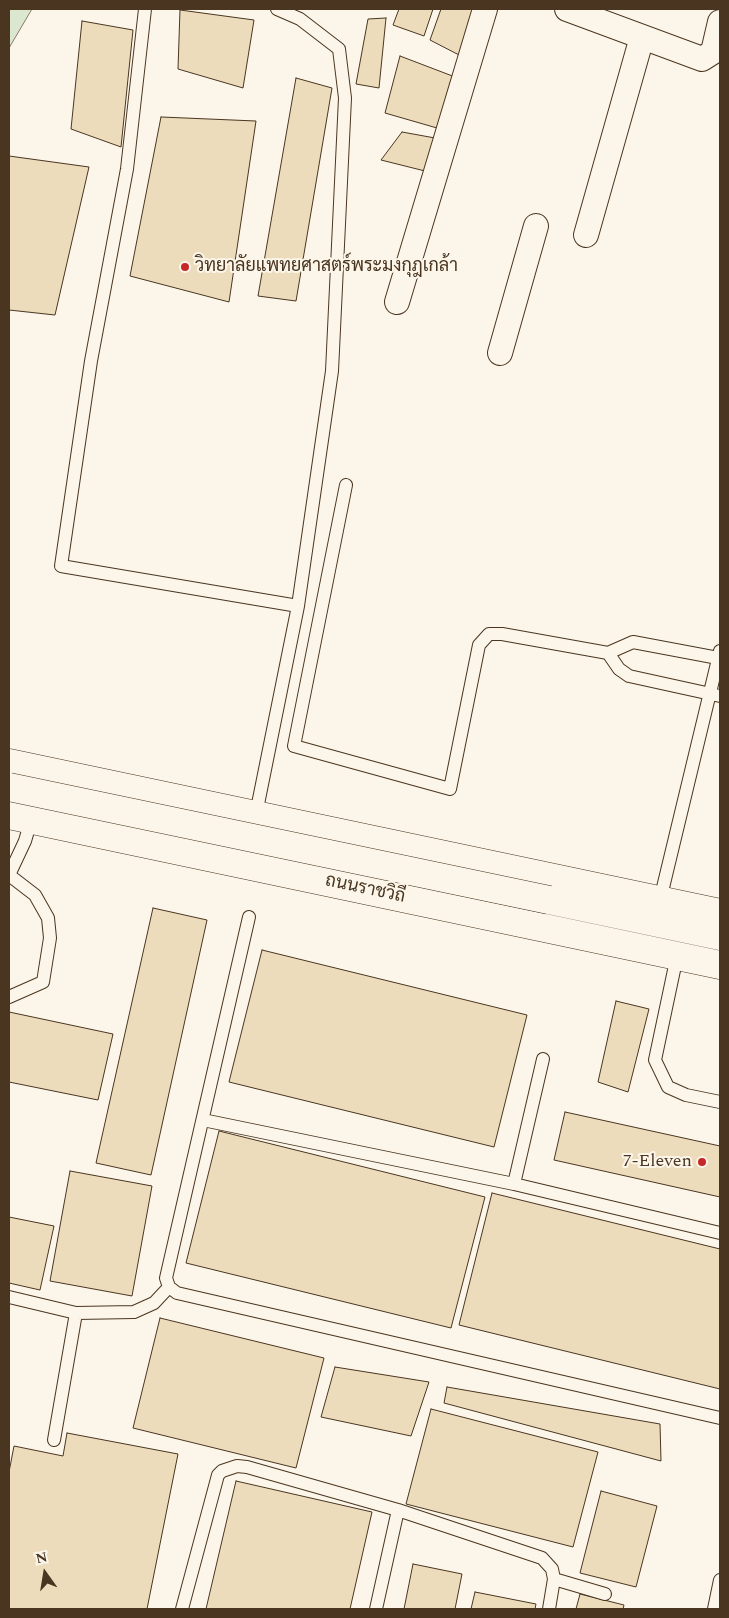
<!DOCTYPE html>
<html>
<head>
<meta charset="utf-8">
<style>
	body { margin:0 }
	#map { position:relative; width:729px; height:1618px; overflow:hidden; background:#fbf6e9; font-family:Spectral,serif }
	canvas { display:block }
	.frame { position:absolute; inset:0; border:10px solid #4a3520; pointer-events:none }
	.north { position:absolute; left:20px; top:1548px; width:50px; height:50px; -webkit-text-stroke:4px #fbf6e9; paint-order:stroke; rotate:347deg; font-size:14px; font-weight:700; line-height:20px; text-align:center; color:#4a3520 }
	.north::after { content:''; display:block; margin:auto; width:18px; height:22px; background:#4a3520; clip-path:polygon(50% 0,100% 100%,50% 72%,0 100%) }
</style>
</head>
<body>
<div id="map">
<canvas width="729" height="1618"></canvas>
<div class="frame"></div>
<div class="north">N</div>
</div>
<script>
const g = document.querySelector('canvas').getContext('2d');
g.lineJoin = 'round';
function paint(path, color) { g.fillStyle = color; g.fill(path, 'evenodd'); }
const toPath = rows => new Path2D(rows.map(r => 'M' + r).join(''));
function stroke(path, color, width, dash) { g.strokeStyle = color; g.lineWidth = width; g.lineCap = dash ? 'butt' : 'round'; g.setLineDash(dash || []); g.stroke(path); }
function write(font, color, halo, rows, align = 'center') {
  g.font = font + ' Spectral,Sarabun,serif'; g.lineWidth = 4; g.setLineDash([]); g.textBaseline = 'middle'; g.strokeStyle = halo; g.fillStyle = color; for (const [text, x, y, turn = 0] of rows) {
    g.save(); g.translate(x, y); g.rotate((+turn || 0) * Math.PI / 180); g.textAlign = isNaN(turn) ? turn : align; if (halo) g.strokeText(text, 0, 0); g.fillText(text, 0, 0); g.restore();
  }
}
const green = toPath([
	[9,9,32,9,9,48,9,9]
]);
const building = toPath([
	[399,9,433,9,424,36,393,25,399,9],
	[441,9,478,9,461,56,430,40,441,9],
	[180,10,254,20,243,88,178,69,180,10],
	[386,18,379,88,356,84,368,19,386,18],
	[82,21,133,30,121,147,71,129,82,21],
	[400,56,455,77,437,128,385,113,400,56],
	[296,78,332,88,296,301,258,296,296,78],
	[161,117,256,121,229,302,130,276,161,117],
	[402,132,435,138,425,171,381,160,402,132],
	[9,156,89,167,55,315,9,310,9,156],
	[153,908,207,920,151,1175,96,1163,153,908],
	[262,950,527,1015,494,1147,229,1082,262,950],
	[616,1001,649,1009,628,1092,598,1082,616,1001],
	[9,1012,113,1034,98,1100,9,1082,9,1012],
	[565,1112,720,1146,720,1197,554,1160,565,1112],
	[219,1131,485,1197,451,1328,186,1263,219,1131],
	[70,1171,152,1186,132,1296,50,1281,70,1171],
	[492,1193,720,1249,720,1389,459,1325,492,1193],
	[9,1217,54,1226,40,1290,9,1283,9,1217],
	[160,1318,324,1358,296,1468,133,1428,160,1318],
	[335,1367,429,1382,411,1436,321,1417,335,1367],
	[447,1387,660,1424,661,1461,444,1403,447,1387],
	[431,1409,598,1452,573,1547,406,1504,431,1409],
	[67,1433,178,1454,147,1609,9,1609,9,1472,14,1446,63,1456,67,1433],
	[236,1481,372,1512,350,1609,206,1609,236,1481],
	[601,1491,657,1506,636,1587,580,1573,601,1491],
	[413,1564,462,1574,455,1609,404,1609,413,1564],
	[475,1592,536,1604,535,1609,471,1609,475,1592],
	[580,1594,624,1605,623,1609,576,1609,580,1594]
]);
const lane = toPath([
	[145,9,127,169,91,361,61,566,298,606],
	[346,485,294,746,450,789,479,645,489,634,502,634,608,653],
	[718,658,633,642,608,653,619,669,629,676,720,696],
	[256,814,298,606,332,371,345,98,339,49,300,19,277,9],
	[660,900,720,651],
	[249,917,166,1278,169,1287,177,1293,720,1418],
	[677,956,655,1060,668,1087,686,1095,720,1102],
	[9,997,43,982,50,938,48,918,35,895,9,875,25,841,31,820],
	[203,1120,514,1184,720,1233],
	[514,1184,543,1059],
	[9,1297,76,1313,134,1312,154,1303,169,1287],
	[54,1440,76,1313],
	[398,1510,542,1558,552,1569,554,1579,549,1609],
	[554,1579,605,1594],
	[182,1609,218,1475,222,1471,237,1466,247,1467,398,1510,376,1609],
	[714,1609,720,1580]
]);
const street = toPath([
	[567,9,702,59,713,52,720,22],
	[586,235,642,37],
	[397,302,485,9],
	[500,353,536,226]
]);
const primary = toPath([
	[9,763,720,913],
	[9,815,720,965],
	[549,900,720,936]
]);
const primaryBridge = toPath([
	[9,787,549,900]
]);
const markers = [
	[185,267,5,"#c62828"],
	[702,1162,5,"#c62828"]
];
const poiNames = [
	["วิทยาลัยแพทยศาสตร์พระมงกุฎเกล้า",195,267],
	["7-Eleven",692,1162,"right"]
];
const streetNames = [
	["ถนนราชวิถี",365,890,12]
];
paint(green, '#dce7d0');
stroke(green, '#887966', 1);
paint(building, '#ecdcbc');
stroke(building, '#4a3520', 1);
stroke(lane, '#4a3520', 14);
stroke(street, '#4a3520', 26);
stroke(primary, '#4a3520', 29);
stroke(lane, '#fbf6e9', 12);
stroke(street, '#fbf6e9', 24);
stroke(primary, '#fbf6e9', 28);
stroke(primaryBridge, '#4a3520', 29, []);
stroke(primaryBridge, '#fbf6e9', 28);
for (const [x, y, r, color] of markers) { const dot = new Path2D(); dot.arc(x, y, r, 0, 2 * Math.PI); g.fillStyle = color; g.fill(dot); stroke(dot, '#fbf6e9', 2); }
write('18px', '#4a3520', '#fbf6e9', poiNames, 'left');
write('18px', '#4a3520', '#fbf6e9', streetNames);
</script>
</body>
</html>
